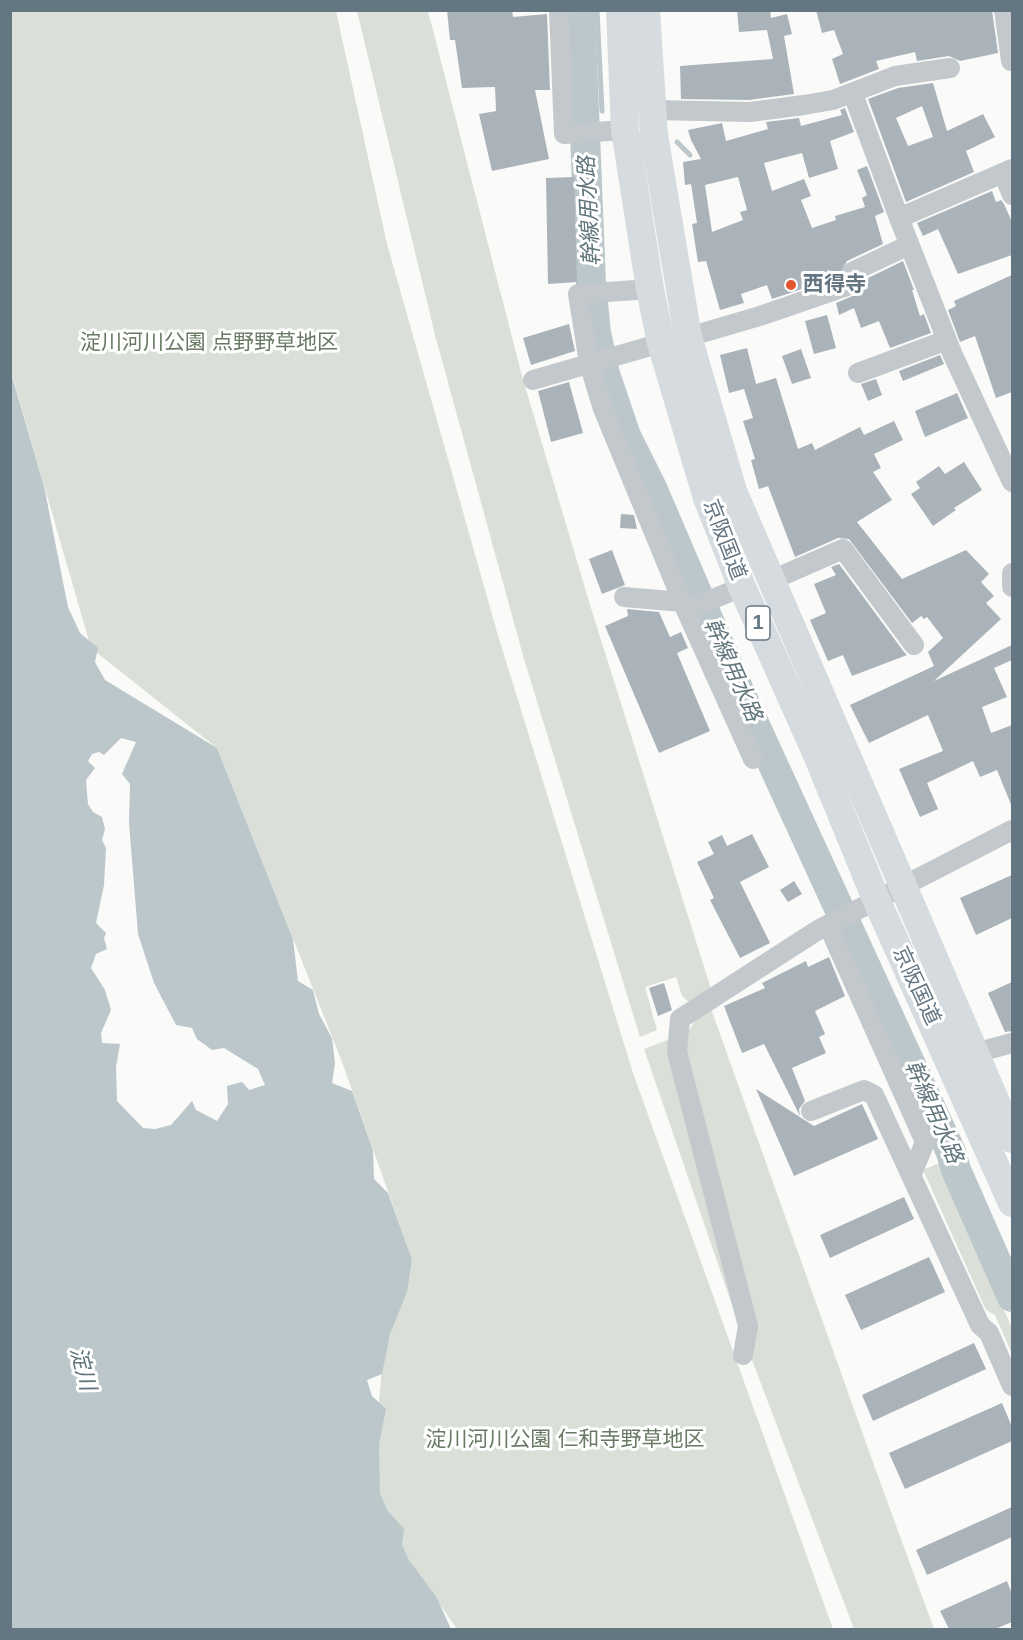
<!DOCTYPE html>
<html>
<head>
<meta charset="utf-8">
<style>
	body { margin:0 }
	#map { position:relative; width:1023px; height:1640px; overflow:hidden; background:#fafaf8; font-family:Helvetica,sans-serif }
	canvas { display:block }
	.frame { position:absolute; inset:0; border:12px solid #657683; pointer-events:none }
</style>
</head>
<body>
<div id="map">
<canvas width="1023" height="1640"></canvas>
<div class="frame"></div>
</div>
<script>
const g = document.querySelector('canvas').getContext('2d');
g.lineJoin = 'round';
function paint(path, color) { g.fillStyle = color; g.fill(path, 'evenodd'); }
const toPath = rows => new Path2D(rows.map(r => 'M' + r).join(''));
function stroke(path, color, width, dash) { g.strokeStyle = color; g.lineWidth = width; g.lineCap = dash ? 'butt' : 'round'; g.setLineDash(dash || []); g.stroke(path); }
function write(font, color, halo, rows, align = 'center') {
  g.font = font + ' Helvetica,"Noto Sans JP",sans-serif'; g.lineWidth = 6; g.setLineDash([]); g.textBaseline = 'middle'; g.strokeStyle = halo; g.fillStyle = color; for (const [text, x, y, turn = 0] of rows) {
    g.save(); g.translate(x, y); g.rotate((+turn || 0) * Math.PI / 180); g.textAlign = isNaN(turn) ? turn : align; if (halo) g.strokeText(text, 0, 0); g.fillText(text, 0, 0); g.restore();
  }
}
const green = toPath([
	[11,11,336,11,387,244,497,632,633,1073,833,1629,457,1629,409,1560,372,1474,383,1359,412,1259,341,1059,217,748,91,648,11,371],
	[357,11,428,11,522,376,590,605,711,989,692,1005,682,996,676,977,645,987,657,1030,640,1037,524,659,435,335],
	[710,1006,875,1468,934,1629,854,1629,741,1331,644,1049,688,1032,699,1014],
	[939,1163,1012,1328,1012,1354,995,1315,986,1310,923,1170]
]);
const water = toPath([
	[11,373,44,486,68,607,80,633,98,648,95,662,105,680,217,748,293,939,298,981,313,990,319,1014,332,1038,335,1063,332,1083,352,1091,373,1150,374,1179,388,1193,412,1259,407,1292,390,1334,382,1374,367,1380,372,1396,386,1409,379,1444,380,1493,388,1511,404,1529,402,1544,409,1560,437,1598,451,1629,11,1629],
	[121,738,136,742,122,774,130,784,129,823,138,934,154,983,176,1025,192,1028,197,1039,212,1050,224,1048,258,1069,265,1085,249,1090,242,1082,227,1086,228,1104,217,1121,196,1110,192,1101,171,1125,155,1129,143,1128,117,1101,116,1067,120,1044,102,1043,101,1033,111,1010,105,990,91,968,96,954,107,949,104,938,106,933,96,923,104,885,106,848,102,840,105,829,102,817,93,812,88,804,86,780,95,768,88,761,92,754,99,752,104,755]
]);
const stream = toPath([
	[597,10,602,111],
	[677,142,690,155]
]);
const river = toPath([
	[580,10,591,284,596,333,605,374,626,436,652,488,736,684,951,1152,956,1170,1012,1297]
]);
const building = toPath([
	[447,10,512,10,513,17,547,14,550,90,535,90,549,159,492,171,479,114,496,111,495,87,462,88,455,40,450,40],
	[737,10,770,10,771,18,787,14,792,34,784,36,794,94,749,100,681,99,680,66,773,59,767,30,739,32],
	[816,10,992,10,998,53,960,61,949,56,917,61,915,52,876,61,879,69,840,84,832,59,843,54,834,30,822,33],
	[933,83,947,131,983,114,995,137,966,151,974,172,906,202,868,99,898,88],
	[922,106,933,137,908,146,896,118],
	[845,108,854,132,830,141,838,169,809,178,802,153,764,163,772,191,804,179,811,196,801,200,812,228,836,220,835,216,865,207,862,198,867,195,857,170,867,166,884,212,875,216,883,244,847,261,838,277,772,299,767,285,741,294,744,303,720,310,706,261,698,262,692,224,697,223,691,184,685,185,683,162,701,159,691,140,688,130,722,123,726,141,768,129,766,122,799,118,801,126,842,115,840,110],
	[738,177,747,210,740,212,743,220,712,232,705,185],
	[574,177,577,282,548,284,546,178],
	[992,191,996,202,1001,200,1004,204,1012,222,1012,255,958,274,938,229,923,236,917,223],
	[903,261,914,290,912,290,920,316,924,314,931,333,890,348,879,321,861,328,854,308,839,315,836,303,855,295,862,281],
	[1012,275,1012,392,996,398,975,336,960,342,948,310,956,306,954,301],
	[827,315,836,348,814,354,805,321],
	[569,324,575,351,531,365,523,338],
	[747,348,756,384,776,378,798,449,812,443,815,450,860,427,864,435,894,421,903,440,874,454,881,468,873,472,892,500,857,522,902,579,966,550,989,574,981,582,994,596,986,603,1001,619,934,681,1012,645,1012,660,994,668,1007,697,982,707,991,733,1012,725,1012,807,997,770,980,777,973,761,927,783,938,809,920,817,899,769,943,751,928,715,869,743,850,705,934,666,928,652,943,638,927,617,924,619,921,616,912,623,849,539,838,538,795,557,768,486,759,489,751,460,755,459,743,421,753,418,744,389,729,393,720,355],
	[801,349,811,378,792,384,782,356],
	[940,355,944,364,903,381,899,371],
	[876,379,882,395,868,401,861,384],
	[569,382,583,433,551,442,538,391],
	[957,393,968,418,925,437,915,411],
	[964,462,982,490,954,508,956,510,933,526,911,494,920,488,916,482,939,466,945,474],
	[621,514,634,515,637,529,620,528],
	[612,550,625,585,602,594,589,559],
	[839,564,904,652,907,655,852,676,843,655,828,661,810,620,826,613,814,584,836,575,831,567],
	[627,609,659,612,670,637,681,632,688,648,677,653,710,731,659,753,605,626,628,616],
	[752,834,769,867,740,882,770,943,740,958,710,900,714,898,697,862,714,854,708,842,722,835,727,846],
	[1012,875,1012,918,976,935,960,898],
	[794,881,802,894,788,902,780,890],
	[829,957,845,996,815,1011,825,1034,819,1037,826,1053,792,1068,805,1101,799,1109,800,1116,764,1044,742,1053,724,1006,765,988,762,983,806,961,808,967],
	[1012,982,1012,1031,1005,1032,988,993],
	[664,983,672,1010,658,1016,649,988],
	[756,1089,814,1126,862,1104,878,1139,794,1176],
	[904,1197,914,1219,830,1258,820,1235],
	[929,1257,945,1292,861,1330,845,1295],
	[974,1343,986,1369,873,1421,862,1395],
	[1002,1403,1012,1427,1012,1441,905,1489,889,1453],
	[1012,1507,1012,1537,927,1575,916,1550],
	[1007,1581,1012,1594,1012,1622,995,1629,949,1629,940,1611]
]);
const minor = toPath([
	[559,10,564,134,625,130],
	[1004,10,1011,61],
	[853,94,899,218],
	[653,110,750,112,804,105,833,100,895,76,950,68],
	[1012,169,899,218,952,353,1012,482],
	[1003,173,1012,195],
	[650,289,578,294,589,363,603,409,686,610,753,759],
	[688,337,760,316,847,286,852,272,909,245],
	[858,373,947,340],
	[533,380,661,343],
	[1012,573,1012,587],
	[772,580,843,549,914,645],
	[624,597,683,602],
	[686,610,742,587],
	[828,925,925,1142,911,1176],
	[975,1053,1012,1043],
	[811,1111,864,1090,874,1095,980,1325,989,1333,1012,1386],
	[743,1355,748,1326,677,1052,680,1019,818,930,1012,830]
]);
const highway = toPath([
	[620,10,625,130,650,289,661,343,707,498,742,587,817,755,876,899,1012,1203],
	[646,10,654,135,688,337,733,491,1012,1139]
]);
const markers = [
	[791,285,6,"#e4572e"]
];
const shields = [
	[758,623,24]
];
const shieldNames = [
	["1",758,623]
];
const poiNames = [
	["西得寺",803,285]
];
const parkNames = [
	["淀川河川公園 点野野草地区",209,343],
	["淀川河川公園 仁和寺野草地区",565,1440]
];
const streetNames = [
	["京阪国道",724,540,69],
	["京阪国道",916,986,65]
];
const waterNames = [
	["幹線用水路",590,211,-93],
	["幹線用水路",732,670,66],
	["幹線用水路",933,1112,66],
	["淀川",82,1369,75]
];
paint(green, '#dadfd7');
paint(water, '#bbc7cb');
stroke(stream, '#bbc7cb', 5);
stroke(river, '#bbc7cb', 30);
paint(building, '#aab3b9');
stroke(minor, '#c3c8cc', 20);
stroke(highway, '#d6dbdf', 28);
for (const [x, y, r, color] of markers) { const dot = new Path2D(); dot.arc(x, y, r, 0, 2 * Math.PI); g.fillStyle = color; g.fill(dot); stroke(dot, '#fff', 2); }
for (const [x, y, w] of shields) { const box = new Path2D(); box.roundRect(x - w / 2, y - 17, w, 34, 4.5); g.fillStyle = '#fff'; g.fill(box); stroke(box, '#657683', 1.5); }
write('bold 20px', '#657683', null, shieldNames);
write('bold 21px', '#657683', '#fff', poiNames, 'left');
write('21px', '#687a64', '#fff', parkNames);
write('21px', '#657683', '#fff', streetNames);
write('italic 22px', '#60757c', '#fff', waterNames);
</script>
</body>
</html>
